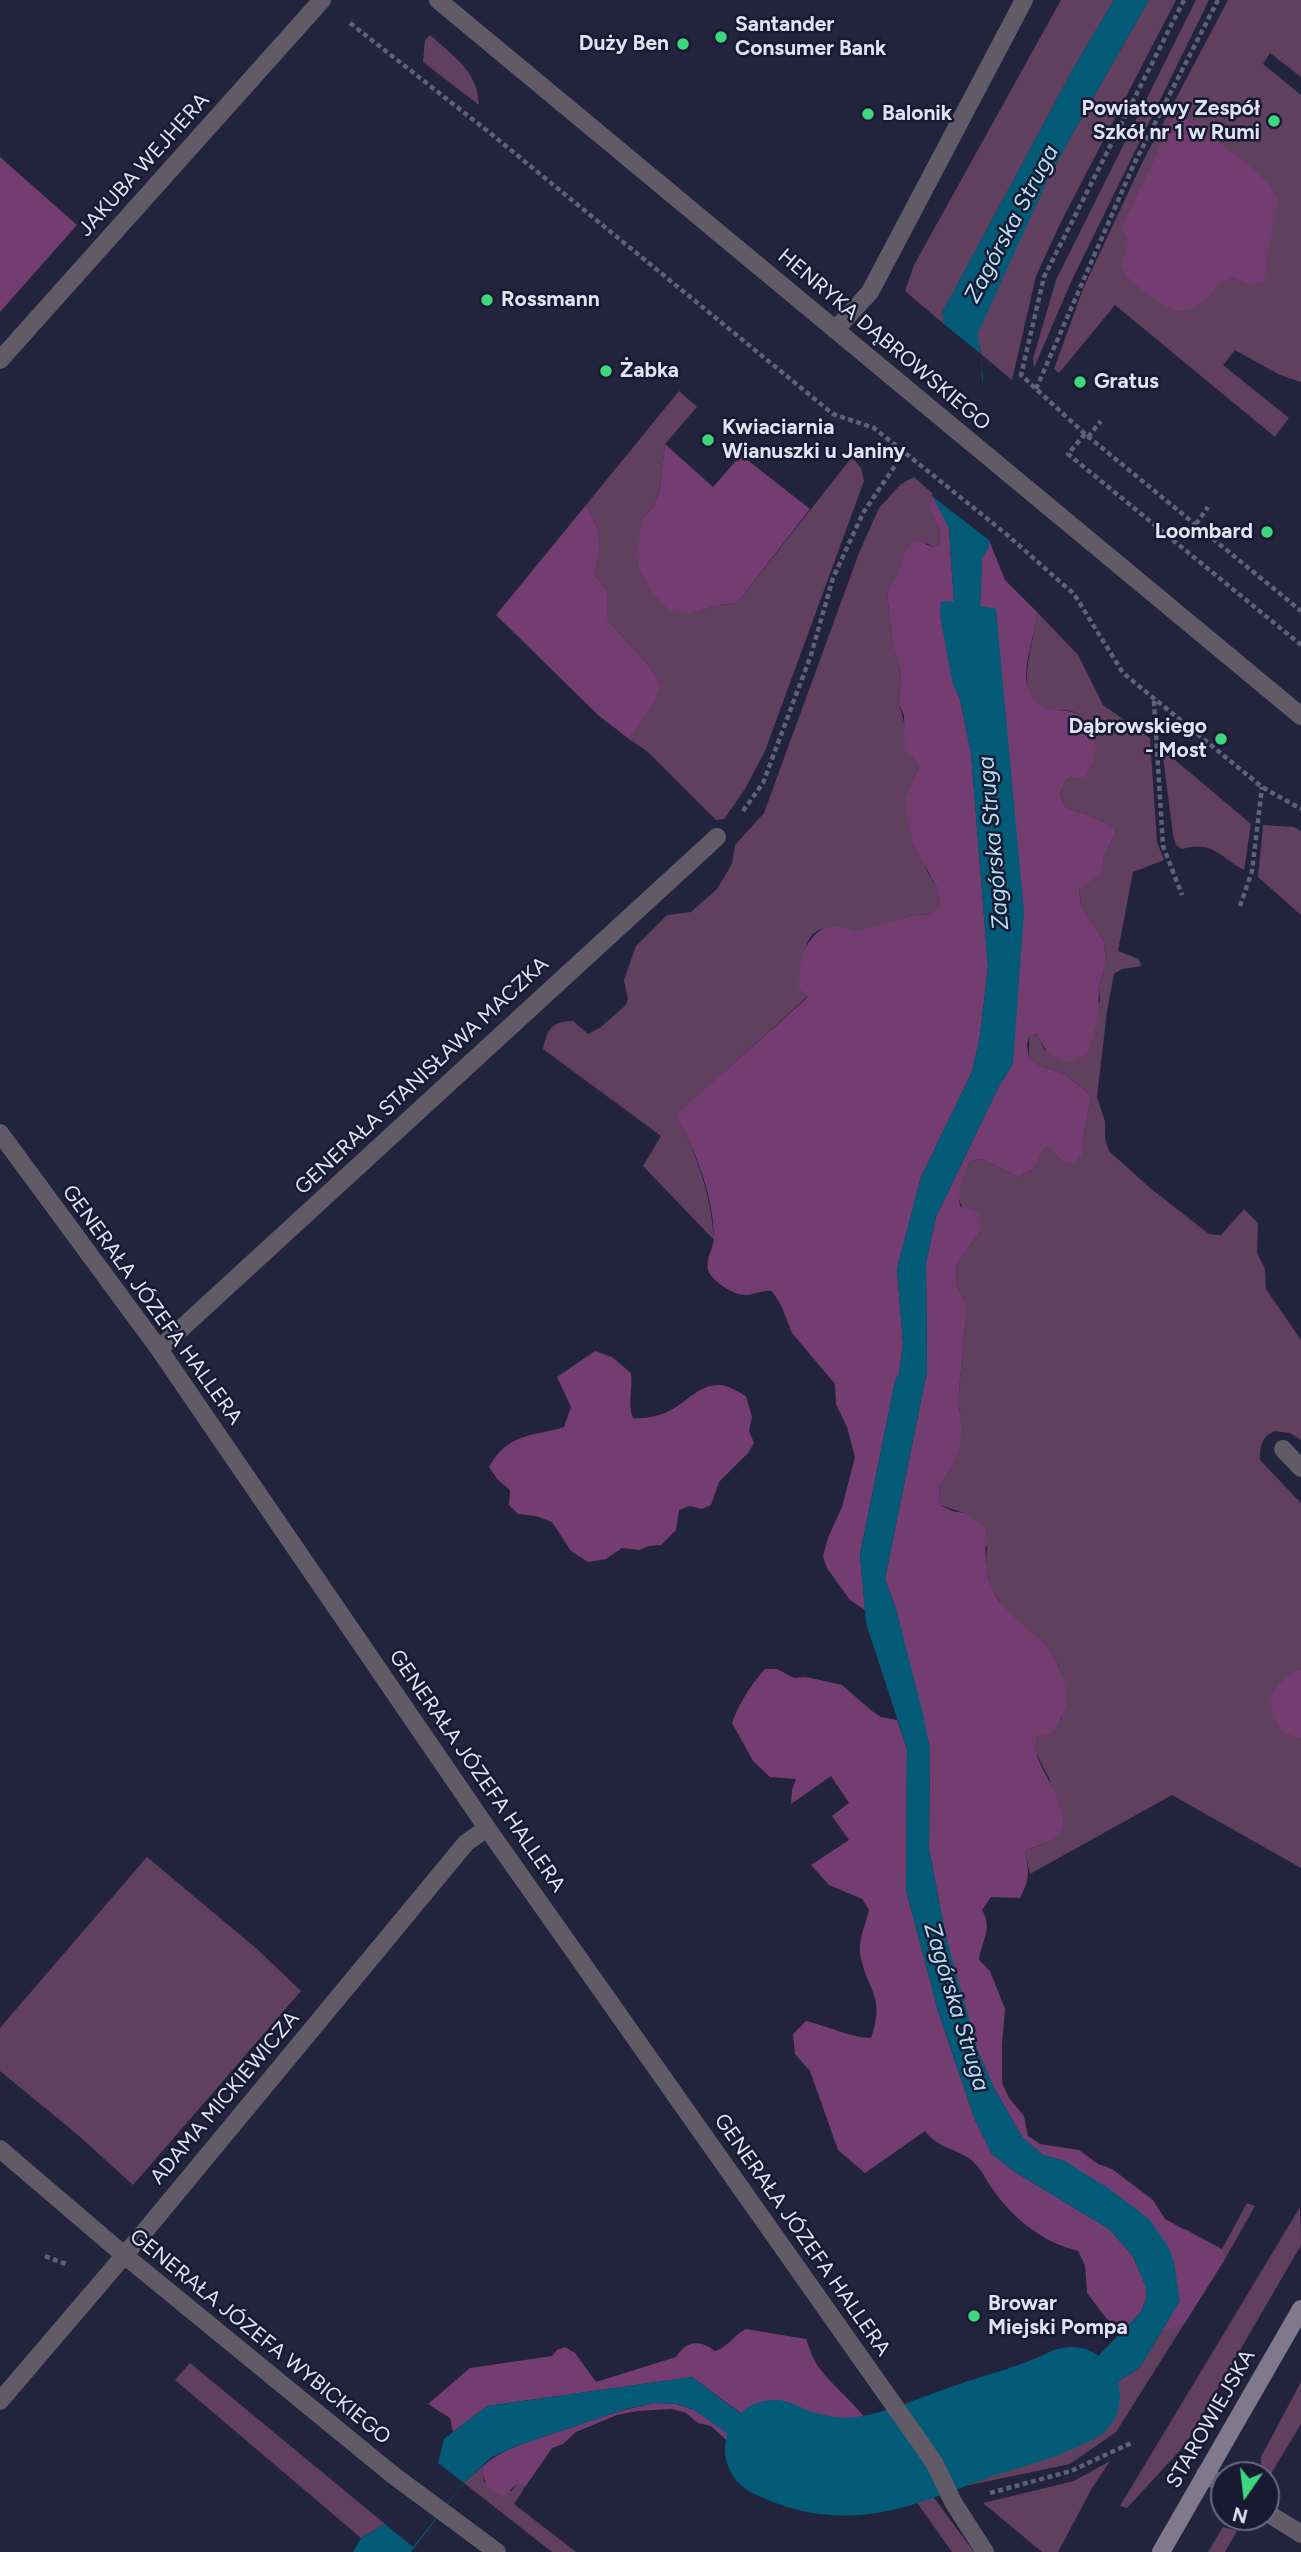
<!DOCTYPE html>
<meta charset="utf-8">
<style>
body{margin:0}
#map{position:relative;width:1301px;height:2552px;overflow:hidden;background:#21243c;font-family:Figtree,sans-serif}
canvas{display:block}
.north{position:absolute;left:1210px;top:2461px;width:70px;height:70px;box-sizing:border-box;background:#181a32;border:2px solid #686a80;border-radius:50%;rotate:194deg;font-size:19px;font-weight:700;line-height:28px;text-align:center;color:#e0e3f4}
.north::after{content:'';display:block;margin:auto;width:24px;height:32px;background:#3dd77e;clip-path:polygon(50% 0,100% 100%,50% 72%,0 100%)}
</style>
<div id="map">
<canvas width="1301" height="2552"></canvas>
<div class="north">N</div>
</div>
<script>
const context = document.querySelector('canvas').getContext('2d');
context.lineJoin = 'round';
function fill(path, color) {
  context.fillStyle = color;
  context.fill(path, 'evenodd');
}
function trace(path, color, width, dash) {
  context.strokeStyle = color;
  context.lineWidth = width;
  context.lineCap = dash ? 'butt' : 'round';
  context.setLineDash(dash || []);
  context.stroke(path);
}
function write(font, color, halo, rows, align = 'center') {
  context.font = font + ' Figtree,sans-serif';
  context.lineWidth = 5;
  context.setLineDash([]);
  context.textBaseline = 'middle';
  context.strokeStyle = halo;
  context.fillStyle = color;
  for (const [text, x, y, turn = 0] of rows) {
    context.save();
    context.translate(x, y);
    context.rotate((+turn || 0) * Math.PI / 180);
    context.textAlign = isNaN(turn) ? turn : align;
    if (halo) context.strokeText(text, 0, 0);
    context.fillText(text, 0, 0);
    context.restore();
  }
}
const green = new Path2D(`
 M1061,0h53l-41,69 -131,244 3,12 -40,-34 9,-26z
 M1149,0h27l-115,222 -25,54 -24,104 -31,-26 -4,-21 70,-152 27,-50z
 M1196,0h13l-138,282 -37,86 -1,-9 23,-79z
 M1228,0h73v77l-31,-24 -7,11 38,31v287l-21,-7 -45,-25 -12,15 66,53 -14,19 -160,-132 -56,68 -5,-4 29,-80 59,-126z
 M430,35c23,21 48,36 49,70l-56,-43 2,-22z
 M679,391l18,16 -32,37 -5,45 -6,17 -10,11 47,97 27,-9 19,-2 115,-146 9,11 3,13 -99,270 -20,38 -21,30 -8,1 -68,-68 -19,-13 32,-55 -15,-22 -39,-42v-30l-12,-14 5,-30 -3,-19 -11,-22z
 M914,477l18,16 -3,16 10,17 1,18 -7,3 -7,-4 -25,27 -4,11 -10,12 6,52 8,28 -2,31 14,52 6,12 -14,29 22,74 10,17 3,16 -10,11 -13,-1 -62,19c-10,-6 -16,-5 -27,-5 -33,3 -22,47 -20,68l-131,119c19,38 35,82 37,125l-71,-74 18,-30 -118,-87c5,-21 8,-27 30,-28l15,13 13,-7 25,-22 2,-6 -4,-19 12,-34 31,-31 24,-3 26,-23 15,-25 3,-19 29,-32 95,-260 20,-45 22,-24z
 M1037,612l41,43 25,50 47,33 7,104 7,18 -31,12 -15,79 21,8 2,7 -19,3 -8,5 -7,37 -10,86 8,25v16l4,13 41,37 59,46 12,1 23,-26 14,14 -1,30 8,16 1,20 35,51v100l-11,-7 -16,-2c-13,7 -14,15 -14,29l41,43v365l-129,-73 -142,79 -5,-23 20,-8 5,-63 -15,-29 2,-15 24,-17 6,-21 -9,-33 -14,-22 -37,-31 -16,-24 -5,-19 1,-22 -23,-34 -24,-8 -1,-19 12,-17 11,-44 -4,-24 9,-96 -10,-19 -1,-20 25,-36c-26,-29 -29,-33 -11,-69l12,-2 37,18 15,-8 12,-23 20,18 17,-12v-12l8,-44 -25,-21 -27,-10 -10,-7v-22l8,-2 8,17 55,-49 -1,-16 7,-23 -2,-21 -23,-36 -2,-18 22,-14 3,-17 12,-26c-13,-14 -34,-16 -51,-24l-5,-14 6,-13 6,-3 15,-54c-3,-3 -8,-9 -13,-11 -10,-4 -22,1 -33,-5 -28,-15 -5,-70 -4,-95z
 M1162,749l89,75 -7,46c-24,-13 -32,-30 -62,-21l-6,-4 -3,-10z
 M1263,825l31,2 7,4v84l-43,-38z
 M147,1857l110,92 44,42 -168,194 -55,-50 -78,-64v-43z
 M1247,2203l8,3 -30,53 -109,173 -46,32 -100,21 -15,-28 17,-12 40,-12 91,-41 37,-25 40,-66 5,-72 37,20z
 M1300,2207l1,38 -116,200 -58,63 -7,-2z
 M190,2363l195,161 -24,14 -186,-158z
 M1301,2382v42l-35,58v-7l-5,-2v-16z
 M1110,2461l-18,27 -34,64h-16l-59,-49 91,-22z
 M482,2467l2,15 27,9 6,-7 8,3 -11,17 62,48h-24l-88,-69z
 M915,2472l56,76 3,4h-22l-49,-69 -5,-4z
 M1223,2527l14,4 -12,21h-17z`);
const forest = new Path2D(`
 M1177,112c20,16 99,66 100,88 0,10 -4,22 -6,32 -3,16 -4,33 -7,49l-14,4 -16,-8 -16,6c-6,14 -23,29 -39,28 -11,-1 -41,-23 -48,-31 -4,-3 -7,-10 -9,-14l6,-27 -6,-12z
 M0,157l77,68 -77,87z
 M665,444l48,43 28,-32 69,54 -73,94 -19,2 -27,9 -22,-4 -16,-17 -14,-24 -1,-27 6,-25 10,-11 6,-17z
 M932,493l17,35 5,75 -2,78 8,18 11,54 17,213 -8,70 -8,36 -51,105 -24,92 6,74 -4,31 -4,7 -35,174 5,55 -15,-10 -23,-32 -4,-12 5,-18 14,-31 13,-50 -8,-30 -11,-23 -1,-20 -43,-51 -11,-28 -9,-14c-12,-1 -16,4 -26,4 -12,0 -29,-11 -36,-21 -7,-11 3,-24 4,-36 0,-5 -1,-11 -1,-16 -3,-34 -20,-77 -37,-107l132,-118 -9,-9c-1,-34 14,-77 56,-56l62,-18 13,1 10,-11 -3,-16 -24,-45 -5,-25 -3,-21 14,-29 -6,-12 -8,-7 -1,-33 -5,-12 2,-31 -8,-28 -6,-52c17,-20 11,-38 28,-53l18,7 7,-3 -1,-18 -10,-17z
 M586,505l11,22 3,19 -5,30 12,14v30l39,42 15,22 -8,20 -24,35 -31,-24 -102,-100z
 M989,540l16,40 32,32c-1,25 -18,57 -7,81 9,21 24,15 42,19 17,4 25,29 22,45 -1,7 -6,14 -9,20h-13l-6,3 -6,13 5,14c17,8 38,10 51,24l-12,26 -3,17 -22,15 2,17 23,36 2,21 -7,23 -1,33 -11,35 -18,8c-18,-4 -24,-11 -32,-28l-8,2 -2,9 2,13 10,7 27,10 25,21 -8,44v12l-7,9 -10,3 -20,-18 -12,23 -15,8 -37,-18 -12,2c-7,15 -13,28 -10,45l19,7 2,17 -25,36 1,20 10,19 -9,96 4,24 -3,23 -8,21 -12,17 1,19 12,6 12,2 21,15c2,19 -2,40 6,58 10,25 32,37 51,55 11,11 26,42 25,58 -1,13 -9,24 -15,34l-15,3c0,5 -2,11 -1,16 4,19 39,64 23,81 -8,9 -23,13 -34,18 4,19 5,29 -5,47l-29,-1 -9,13c11,18 0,30 -3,50l11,11 15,38 -3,36v38l7,15 15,18 4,20 12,8 39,6 19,14 14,5 41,31 12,19 57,31 3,9 -41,65 -22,7 18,-30 -115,-140 -22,-6 -21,-18 -29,-51 -15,-35 -16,-50 -16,-64 -17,-88 1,-100 -34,-140 -11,-30 42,-208 -1,-108 10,-46 63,-131 14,-22 -33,-458 2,-47 7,-13z
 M595,1351l17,6 19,16c2,16 -4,31 2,45 12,1 28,-2 38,-8 17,-9 29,-26 49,-25 8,0 18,7 26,11l6,21 -3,14 5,12 -6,10 -29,29 -8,23 -9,4 -12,-3 -11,4 -3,20 -15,15 -12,1 -10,4 -17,-2 -16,11 -18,3 -17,-11 -19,-29 -16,-6 -18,-2 -9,-9 1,-15 -12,-10 -9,-13c19,-34 42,-30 75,-40l7,-20 -14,-30z
 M765,1669h12l17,9 12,-1 36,8 30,26 9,6 16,3 10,29 -1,141 32,121 37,109 17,34 23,18 94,57 24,27 13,31v12l-5,13 -19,20 -16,-14 -19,-25 -2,-28 -7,-14c-37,-9 -68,-35 -89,-67 -6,-10 -9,-17 -19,-25 -16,-11 -34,-12 -45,-28l-60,42 -27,-23 -28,-79 -15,-17 -2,-20 13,-13c22,5 42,16 65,17 15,-43 -4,-46 -11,-84 -2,-13 6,-31 9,-44l-7,-11 -33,-14 -18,-20 38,-25 -17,-24 17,-13 -18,-27 -40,28 1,-14 4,-11 -26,-2 -17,-16 -21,-38c8,-21 18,-37 33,-54z
 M1301,1670v67h-3l-16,-5 -8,-14 -4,-18c7,-14 15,-26 31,-30z
 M746,2329l60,10c3,8 6,18 11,26 23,32 51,43 63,84 -13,2 -30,8 -42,6 -59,-9 -100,-44 -146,-78l-205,29 -34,26 -3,-14 -22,-14 42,-36 82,-12 5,-6 8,-3 10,6 21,29 80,-25c10,-16 23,-18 39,-6 12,-3 19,-16 31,-22z
 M655,2403l21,1 18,6 119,70h60l-14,13 -29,14 -30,-3 -30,-6 -19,-19 2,-14 -42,-39 -13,-3 -12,-10 -14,-4 -35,2 -20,4 -41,17 -13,12 -11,4 -27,39 -8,-3 -14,12c-16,-6 -19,-13 -21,-29 22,-20 51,-26 79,-36 31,-11 62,-22 94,-28z`);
const water = new Path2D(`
 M1114,0h35l-75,131 -27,50 -69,152 5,44 -9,58 10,8 5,97v6l-7,13 -2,47 16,3 28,303 -11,152 -14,22 -63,131 -10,46 1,108 -42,208 11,30 27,105 7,35 -1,100 17,88 32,114 15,35 29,51 21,18 22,6 43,27 41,31 19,27 6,16 6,39 -40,66 -37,25 -91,41 -40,12 -17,12 -20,-29 36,-13 27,-4 67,-21 76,-78 5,-13v-12l-13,-31 -24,-27 -94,-57 -23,-18 -17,-34 -37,-109 -32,-121 1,-141 -41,-126 -6,-68 35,-174 4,-7 4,-31 -6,-74 24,-92 51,-105 8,-36 8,-69 -17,-214 -11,-54 -8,-18 -12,-66 1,-14 13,1 -5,-74 -17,-32 22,-130 -12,-53 131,-244z
 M692,2377c58,44 126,101 202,65l21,30 -17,7 -85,1 -17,-5 -13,-4 -26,-16 -63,-45 -17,-6 -22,-1 -29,6 -110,37 -24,11 -28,26 -53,69h-58l8,-14 24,-14 53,-61 6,-24 43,-33z`);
const pier = new Path2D(`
 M945,325l36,29 2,47 -5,33 7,6 4,100 -57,-44 4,-46 14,-84 -6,-28z
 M438,2463l26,20 -51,64 -28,-23z`);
const river = new Path2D(`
 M774,2449c73,36 121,10 191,-15 35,-13 73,-21 106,-38`);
const path = new Path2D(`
 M1184,0l-140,277 -23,98 64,59 216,177
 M350,23l140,110 343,281 41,14 131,105 69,61 49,79 139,114 39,22
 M1036,389l98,-225 84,-164
 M1085,434l-17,20 233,191
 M1088,437l13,-16
 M1196,524l12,-17
 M1154,701l9,145 19,49
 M743,811l20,-28 48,-128 22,-77 30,-65 42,-62
 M1240,906l12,-35 10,-84
 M45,2256l21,8
 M990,2493l81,-22 60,-28`);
const service = new Path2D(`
 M915,2435l20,29 18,38 32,50`);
const minor = new Path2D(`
 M835,330l35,-38 154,-292
 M0,360l322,-360
 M0,1133l159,216 328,479 428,607
 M159,1349l558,-512
 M1283,1449l18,19
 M0,2401l145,-170 321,-388 21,-15
 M1205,2474l19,12
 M1266,2512l35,22`);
const tertiary = new Path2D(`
 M438,0l863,716
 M0,2149l124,106 269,220 104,77`);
const secondary = new Path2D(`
 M1161,2552l140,-243`);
const markers = [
 [721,37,7,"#3dd77e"],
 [683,44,7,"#3dd77e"],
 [868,114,7,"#3dd77e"],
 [1274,121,7,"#3dd77e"],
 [487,300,7,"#3dd77e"],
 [606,371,7,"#3dd77e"],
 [1080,382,7,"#3dd77e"],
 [708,440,7,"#3dd77e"],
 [1267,532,7,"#3dd77e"],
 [1221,739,7,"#3dd77e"],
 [974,2316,7,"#3dd77e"]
];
const poiNames = [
 ["Santander",735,25],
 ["Consumer Bank",735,49],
 ["Duży Ben",669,44,"right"],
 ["Powiatowy Zespół",1260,109,"right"],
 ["Szkół nr 1 w Rumi",1260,133,"right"],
 ["Balonik",882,114],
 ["Rossmann",501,300],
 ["Żabka",620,371],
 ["Gratus",1094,382],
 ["Kwiaciarnia",722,428],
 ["Wianuszki u Janiny",722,452],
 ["Loombard",1253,532,"right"],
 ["Dąbrowskiego",1207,727,"right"],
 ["- Most",1207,751,"right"],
 ["Browar",988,2304],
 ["Miejski Pompa",988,2328]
];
const streetNames = [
 ["JAKUBA WEJHERA",144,165,-48],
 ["HENRYKA DĄBROWSKIEGO",884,340,40],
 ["GENERAŁA STANISŁAWA MACZKA",422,1076,-43],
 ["GENERAŁA JÓZEFA HALLERA",152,1305,54],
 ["GENERAŁA JÓZEFA HALLERA",477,1771,55],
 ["ADAMA MICKIEWICZA",225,2098,-50],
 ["GENERAŁA JÓZEFA HALLERA",802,2235,55],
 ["GENERAŁA JÓZEFA WYBICKIEGO",260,2337,39],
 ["STAROWIEJSKA",1211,2419,-60]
];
const waterNames = [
 ["Zagórska Struga",1012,224,-62],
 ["Zagórska Struga",994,843,-95],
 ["Zagórska Struga",956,2007,73]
];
fill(green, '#61405f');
fill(forest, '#743d72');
fill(water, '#035b77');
fill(pier, '#21243c');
trace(river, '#035b77', 98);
trace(path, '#5e6177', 4.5, [5, 3.5]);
trace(service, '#605b67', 18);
trace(minor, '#605b67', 18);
trace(tertiary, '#605b67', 18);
trace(secondary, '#80798c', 18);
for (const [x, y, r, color] of markers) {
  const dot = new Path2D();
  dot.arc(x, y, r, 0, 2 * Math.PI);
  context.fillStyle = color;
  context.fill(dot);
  trace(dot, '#181a32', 2.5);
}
write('bold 21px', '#e0e3f4', '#181a32', poiNames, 'left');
write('21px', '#e0e3f4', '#181a32', streetNames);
write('italic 23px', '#b3dff4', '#181a32', waterNames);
</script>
